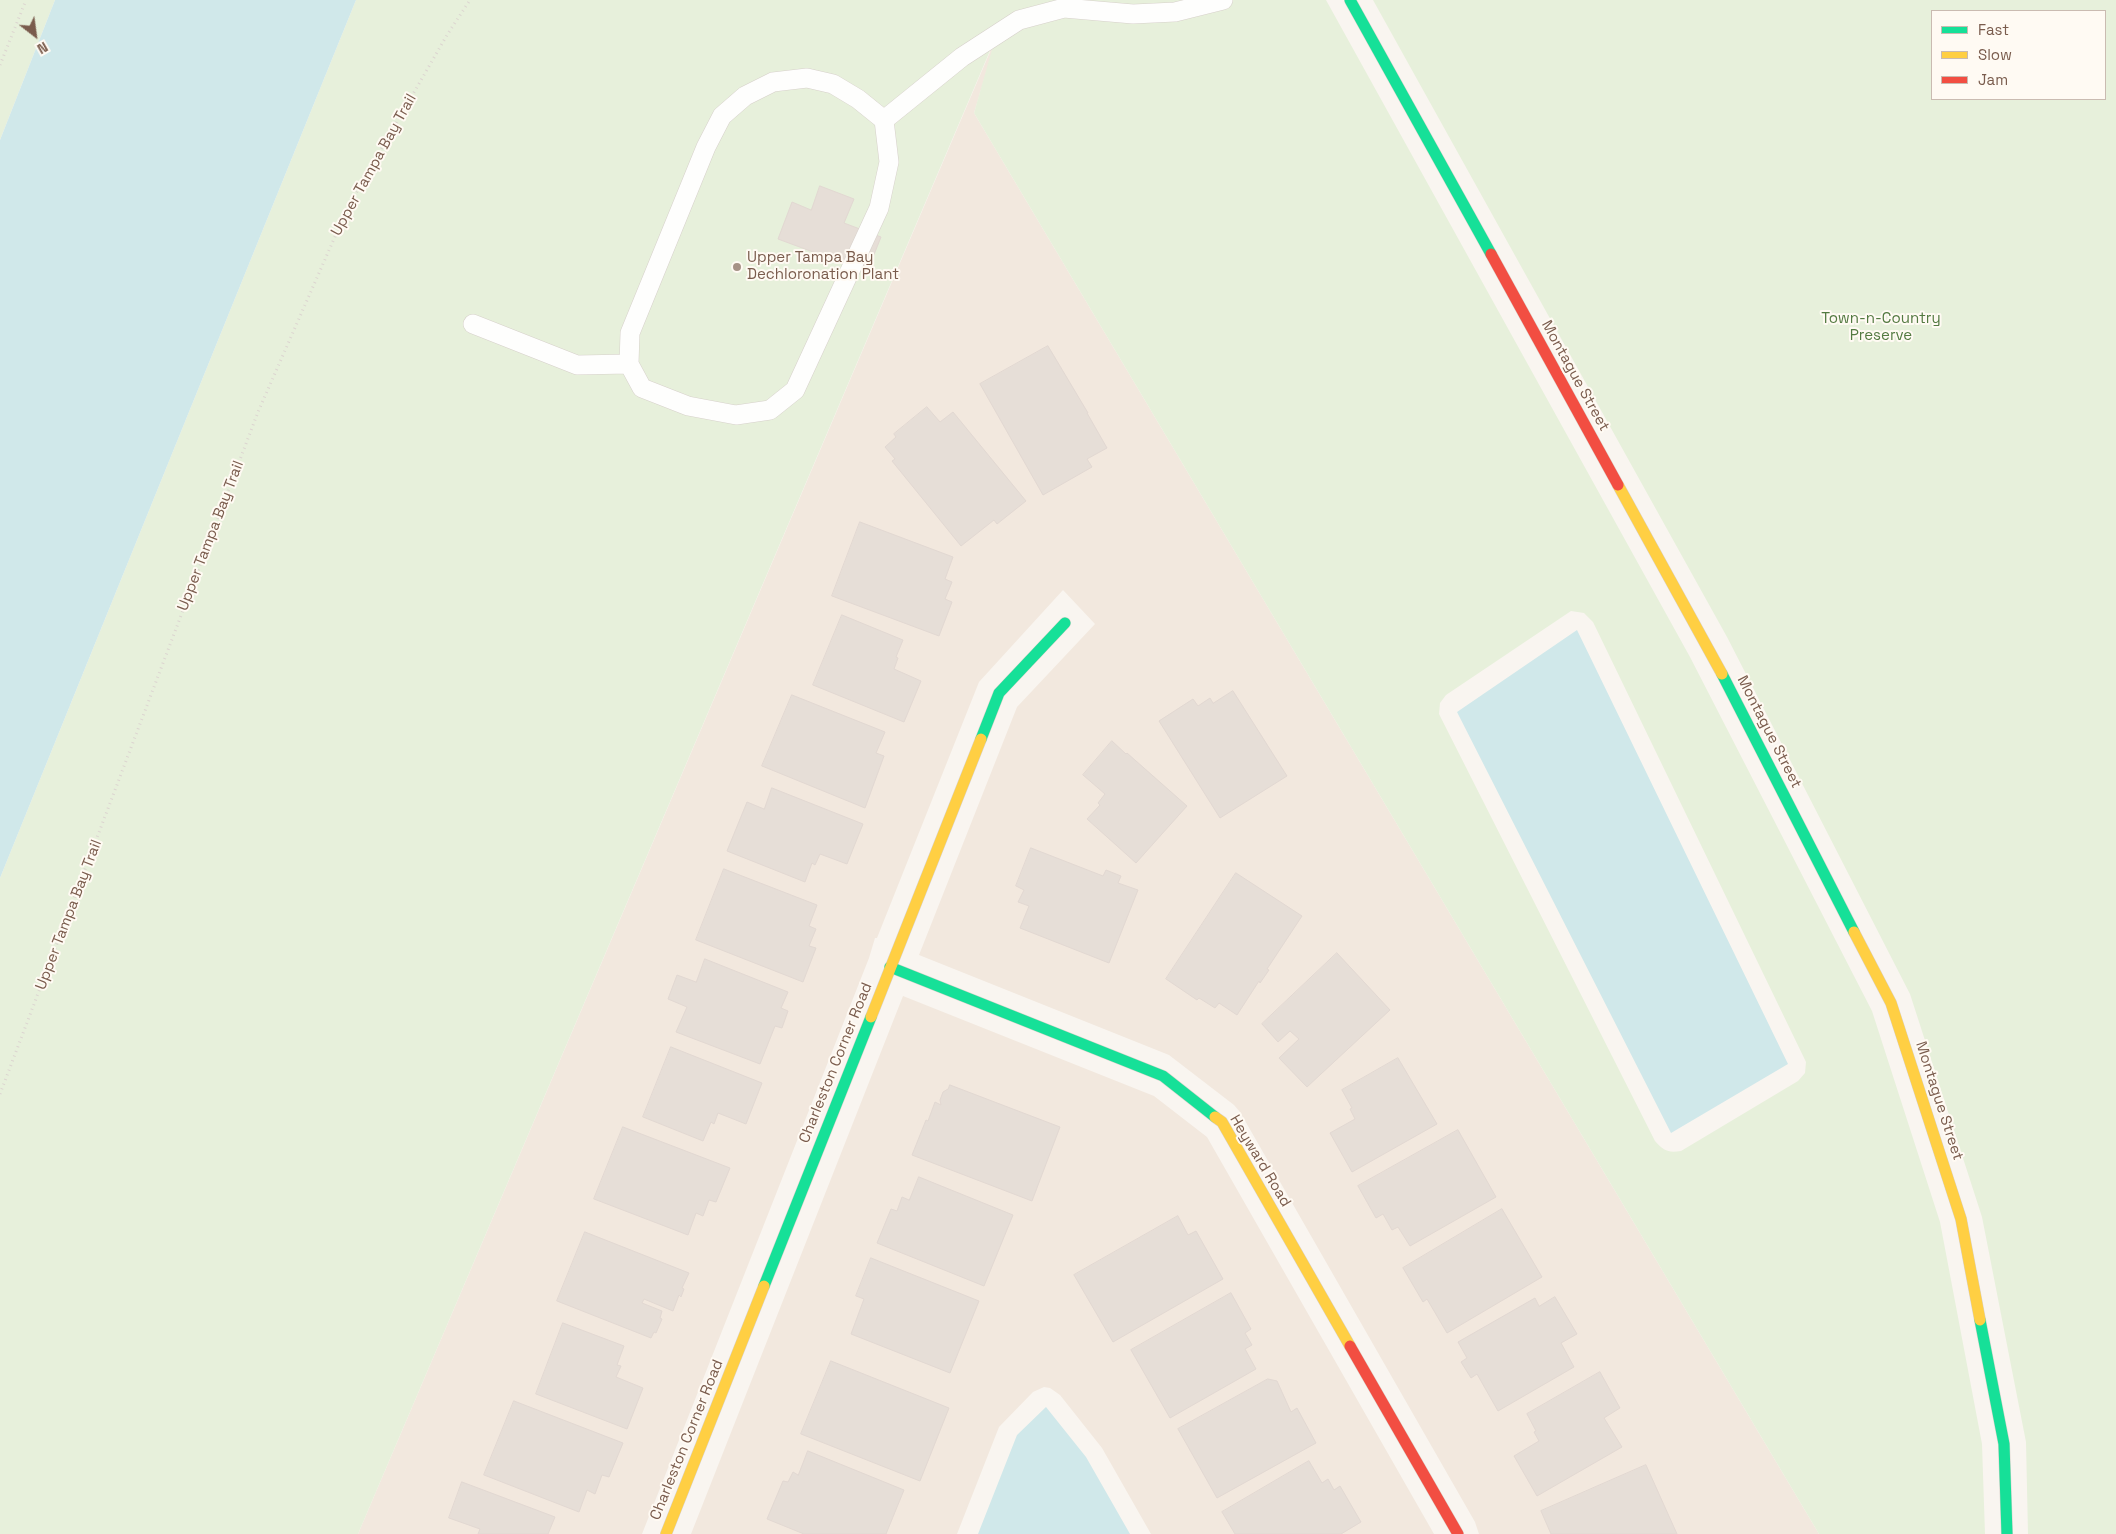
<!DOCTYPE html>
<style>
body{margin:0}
#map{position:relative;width:2116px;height:1534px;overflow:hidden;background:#f9f5f0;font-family:"Space Grotesk",sans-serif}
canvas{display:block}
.legend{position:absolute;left:1931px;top:10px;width:175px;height:90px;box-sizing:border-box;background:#fffaf3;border:1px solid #cabbb1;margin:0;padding:6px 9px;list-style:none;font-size:15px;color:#7a5c4d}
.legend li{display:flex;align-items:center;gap:10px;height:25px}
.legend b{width:25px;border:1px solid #cabbb1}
.north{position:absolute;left:10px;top:10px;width:50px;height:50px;-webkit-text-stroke:4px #fffaf3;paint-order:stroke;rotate:150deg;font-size:14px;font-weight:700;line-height:20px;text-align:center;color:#7a5c4d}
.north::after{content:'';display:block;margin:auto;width:18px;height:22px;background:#7a5c4d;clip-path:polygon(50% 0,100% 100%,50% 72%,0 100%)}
</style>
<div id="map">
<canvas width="2116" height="1534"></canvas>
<ul class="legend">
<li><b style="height:6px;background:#16e098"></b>Fast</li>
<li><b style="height:6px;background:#ffcf43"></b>Slow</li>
<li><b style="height:6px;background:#f24e42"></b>Jam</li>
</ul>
<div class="north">N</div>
</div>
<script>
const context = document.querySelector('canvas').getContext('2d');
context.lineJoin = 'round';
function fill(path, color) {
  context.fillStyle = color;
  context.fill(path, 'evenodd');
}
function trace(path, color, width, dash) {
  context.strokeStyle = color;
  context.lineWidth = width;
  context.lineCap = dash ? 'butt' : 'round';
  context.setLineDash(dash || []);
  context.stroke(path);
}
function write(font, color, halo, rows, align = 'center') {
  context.font = font + ' "Space Grotesk",sans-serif';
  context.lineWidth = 4;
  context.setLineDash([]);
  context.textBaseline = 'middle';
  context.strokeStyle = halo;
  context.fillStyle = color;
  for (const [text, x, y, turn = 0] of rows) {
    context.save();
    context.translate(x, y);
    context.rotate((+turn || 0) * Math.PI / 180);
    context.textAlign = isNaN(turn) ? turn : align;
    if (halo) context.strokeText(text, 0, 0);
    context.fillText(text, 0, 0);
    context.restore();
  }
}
const residential = new Path2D(`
 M998,33l-24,80 845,1421h-340l-4,-12 -235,-410 -6,-7 -65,-50 -250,-100 98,-248 78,-83 -32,-34 -84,92 -102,256h-2l-6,20 -227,576h-284z
 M903,996l251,100 53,41 227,397h-283l-49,-86 -42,-53 -10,-7 -6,-1 -11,5 -34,35 -42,107h-266z`);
const green = new Path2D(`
 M0,0h55l-55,140z
 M356,0h970l364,657 182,354 68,211 42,222 3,90h-166l-845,-1421 21,-74 -637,1495h-358v-656zM1571,611l13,2 9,9 213,440 -1,11 -7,8 -117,70c-13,2 -17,0 -26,-10l-216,-427 1,-11 6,-8z
 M1373,0h743v1534h-88l-2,-92 -44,-225 -72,-223 -183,-357zM1932,11h173v88h-173z`);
const water = new Path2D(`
 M55,0h301l-356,878v-738z
 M1577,630l211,434 -117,69 -214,-421z
 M1046,1407l40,50 44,77h-152l39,-99z`);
const building = new Path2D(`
 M820,186l34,13 -10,24 37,14 -14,35 -89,-33 14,-37 19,8z
 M1048,346l40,67h-1l20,35 -20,11 5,8 -49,28 -63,-111z
 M927,407l13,15 13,-10 73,89 -29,23 -3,-4 -33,26 -69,-85 3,-2 -10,-12 11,-10 -2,-3z
 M860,522l93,35 -8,22 7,3 -7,17 7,3 -13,34 -107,-40z
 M842,615l61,25 -7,17 2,1 -4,11 27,12 -17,41 -91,-37z
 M1233,691l54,85 -67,42 -61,-97 34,-22 5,7 12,-8 3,5z
 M792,695l93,37 -9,21 8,3 -19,52 -103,-42z
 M1112,741l14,13 1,-1 60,53 -51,57 -49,-44 13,-14 -2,-2 7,-9 -22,-19z
 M772,788l91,36 -16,40 -27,-10 -5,11 -3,-2 -7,19 -78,-31 20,-49 17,7z
 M1031,848l72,28 3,-6 15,6 -3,7 20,7 -29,73 -89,-35 9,-22 -11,-4 6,-12 -8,-4z
 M724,869l93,36 -8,21 7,3 -7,17 7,2 -13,34 -107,-42z
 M1236,873l66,43 -35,53 2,1 -9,13 -1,-2 -22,34 -18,-12 -4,5 -16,-10 -2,2 -31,-21z
 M1337,953l53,57 -83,77 -28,-29 20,-19 -9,-8 -12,11 -16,-18z
 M705,959l83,33 -7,16 7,3 -6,17 -7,-2 -15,38 -84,-32 11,-25 -19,-8 9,-24 19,7z
 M671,1047l91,36 -16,41 -28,-11 -4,11 -3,-2 -8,19 -60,-24z
 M1398,1058l39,66 -85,48 -22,-39 25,-14 -5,-10 2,-1 -10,-18z
 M950,1085l110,42 -28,74 -120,-46 14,-35 2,1 7,-19 6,3 -1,-5 3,-8 5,-3z
 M623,1127l107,41 -14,34 -7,-2 -6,16 -7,-3 -8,22 -94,-36z
 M1458,1130l38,67 -86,49 -12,-19 -6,3 -9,-16 -7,4 -18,-32z
 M919,1177l94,38 -29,71 -107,-43 14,-34 6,2 5,-14 7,3z
 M1502,1209l40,68 -95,56 -20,-34 -4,3 -20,-34z
 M1178,1216l10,19 8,-4 27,48 -110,63 -39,-67z
 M585,1232l104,41 -7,15 2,1 -3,8 -2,-2 -6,16 -29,-12 -2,4 20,8 -2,7 2,1 -6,14 -2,-1 -3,6 -94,-37z
 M871,1258l108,43 -29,72 -99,-39 13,-35 -8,-3z
 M1231,1293l20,36 -6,4 7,12 -7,4 11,20 -86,49 -39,-68z
 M1555,1297l22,37 -16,9 13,24 -76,44 -21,-37 -6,4 -10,-16 6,-4 -9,-16 77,-44 4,8z
 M563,1323l61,23 -7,19 4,1 -5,11 27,11 -16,41 -91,-35z
 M831,1361l118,47 -29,73 -119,-47z
 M1600,1372l20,36 -16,10 18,29 -85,49 -23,-40 25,-15 -5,-9 2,-1 -9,-17z
 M1268,1379l9,2 14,31 6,-4 19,35 -99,55 -39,-69z
 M514,1401l109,42 -14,34 -7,-2 -7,19 -8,-4 -8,22 -95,-37z
 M808,1451l96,39 -18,44h-82l-37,-15 16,-38 5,1 5,-10 5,3z
 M1309,1461l13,22 6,-4 6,11 6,-4 21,36 -20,12h-106l-13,-22z
 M1646,1465l31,69h-126l-10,-23z
 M462,1482l93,35 -7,17h-70l2,-5 -31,-11z`);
const path = new Path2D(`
 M0,65l26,-65
 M0,1094l258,-682 90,-205 99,-172 23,-35`);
const lane = new Path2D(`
 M807,78l26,6 25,15 26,21 5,42 -10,46 -84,182 -25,20 -34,5 -48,-9 -46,-18 -13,-24 1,-31 76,-186 16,-31 23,-20 28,-14z
 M884,120l78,-63 57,-37 45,-12 69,6 42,-2 48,-12
 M473,324l104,41 52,-1`);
const fast = new Path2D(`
 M1350,0l141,254
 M1722,674l132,258
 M981,739l18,-46 66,-70
 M890,967l273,109 52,41
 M764,1286l107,-269
 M1980,1320l24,124 3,90`);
const slow = new Path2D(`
 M1618,485l104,189
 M1854,932l37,71 70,216 19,101
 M871,1017l110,-278
 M1215,1117l7,5 128,224
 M666,1534l98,-248`);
const jam = new Path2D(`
 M1491,254l127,231
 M1350,1346l108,188`);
const markers = [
 [737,267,5,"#a69286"]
];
const streetNames = [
 ["Upper Tampa Bay Trail",374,165,-61],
 ["Montague Street",1575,376,61],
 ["Upper Tampa Bay Trail",211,536,-69],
 ["Montague Street",1769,732,63],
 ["Upper Tampa Bay Trail",69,915,-69],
 ["Charleston Corner Road",836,1063,-68],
 ["Montague Street",1939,1101,72],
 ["Heyward Road",1260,1161,59],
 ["Charleston Corner Road",687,1440,-68]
];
const poiNames = [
 ["Upper Tampa Bay",747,258],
 ["Dechloronation Plant",747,275]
];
const parkNames = [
 ["Town-n-Country",1881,319],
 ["Preserve",1881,336]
];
fill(residential, '#f2e8de');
fill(green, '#e7f0db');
fill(water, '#d0e8ea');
fill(building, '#e6ded7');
trace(building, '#e2d8d2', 1);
trace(lane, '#d7d1cb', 20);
trace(fast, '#d9d2cb', 12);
trace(slow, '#d9d2cb', 12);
trace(jam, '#d9d2cb', 12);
trace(path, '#dcd5d0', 3, [1, 4]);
trace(lane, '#fefefd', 19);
trace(fast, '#16e098', 11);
trace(slow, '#ffcf43', 11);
trace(jam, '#f24e42', 11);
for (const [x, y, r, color] of markers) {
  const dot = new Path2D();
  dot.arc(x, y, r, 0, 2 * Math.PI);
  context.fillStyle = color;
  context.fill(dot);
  trace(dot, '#fffaf3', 2);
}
write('15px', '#7a5c4d', '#fffaf3', streetNames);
write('15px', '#7a5c4d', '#fffaf3', poiNames, 'left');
write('15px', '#537a41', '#fffaf3', parkNames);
</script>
